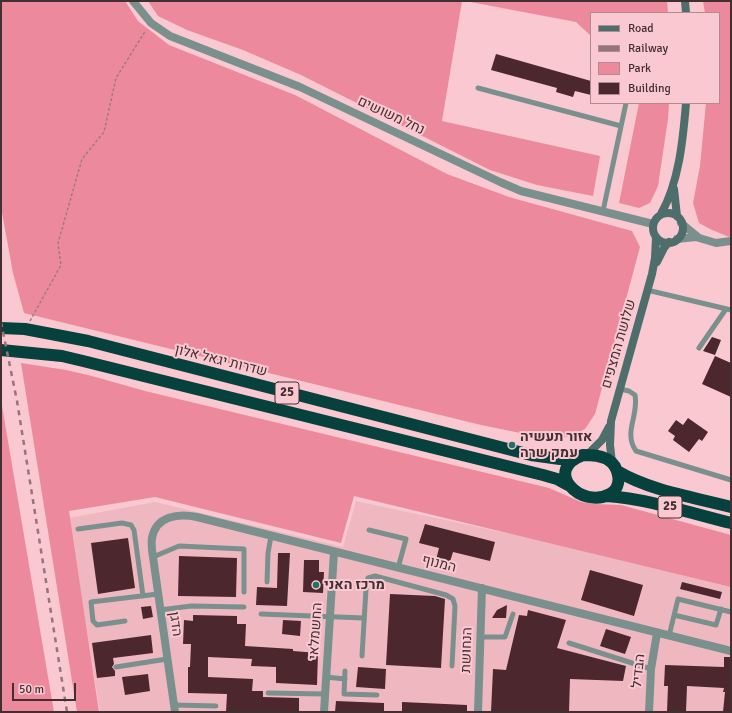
<!DOCTYPE html>
<meta charset="utf-8">
<style>
body{margin:0}
#map{position:relative;width:732px;height:713px;overflow:hidden;background:#f9c8d0;font-family:Signika,sans-serif}
canvas{display:block}
.frame{position:absolute;inset:0;border:2px solid #422f32;pointer-events:none}
.legend{position:absolute;left:590px;top:12px;width:130px;height:92px;box-sizing:border-box;background:#f9c8d0;border:1px solid #b08b91;margin:0;padding:5px 7px;list-style:none;font-size:12px;color:#422f32}
.legend li{display:flex;align-items:center;gap:8px;height:20px}
.legend b{width:20px;border:1px solid #b08b91}
.scale{position:absolute;left:12px;top:683px;width:64px;height:18px;box-sizing:border-box;border:2px solid #422f32;border-top:0;padding-left:5px;font-size:12px;line-height:14px;white-space:nowrap;color:#422f32;-webkit-text-stroke:3px #f9c8d0;paint-order:stroke}
</style>
<div id="map">
<canvas width="732" height="713"></canvas>
<div class="frame"></div>
<ul class="legend">
<li><b style="height:5px;background:#4d6e6a"></b>Road</li>
<li><b style="height:5px;background:#95747a"></b>Railway</li>
<li><b style="height:11px;background:#ed899d"></b>Park</li>
<li><b style="height:11px;background:#4c272e"></b>Building</li>
</ul>
<div class="scale">50 m</div>
</div>
<script>
const context = document.querySelector('canvas').getContext('2d');
context.lineJoin = 'round';
function fill(path, color) {
  context.fillStyle = color;
  context.fill(path, 'evenodd');
}
function trace(path, color, width, dash) {
  context.strokeStyle = color;
  context.lineWidth = width;
  context.lineCap = dash ? 'butt' : 'round';
  context.setLineDash(dash || []);
  context.stroke(path);
}
function write(font, color, halo, rows, align = 'center') {
  context.font = font + ' Signika,Heebo,sans-serif';
  context.lineWidth = 4;
  context.setLineDash([]);
  context.textBaseline = 'middle';
  context.strokeStyle = halo;
  context.fillStyle = color;
  for (const [text, x, y, turn = 0] of rows) {
    context.save();
    context.translate(x, y);
    context.rotate((+turn || 0) * Math.PI / 180);
    context.textAlign = isNaN(turn) ? turn : align;
    if (halo) context.strokeText(text, 0, 0);
    context.fillText(text, 0, 0);
    context.restore();
  }
}
const built = new Path2D(`
 M356,501l375,80v131h-631l-31,-194 86,-16 188,45z`);
const green = new Path2D(`
 M1,1h124l13,20 31,24 126,50 152,79 62,23 123,34 8,16 -45,167 -10,15 -14,7 -21,3 -69,-14 -457,-112 -11,-40 -12,-66z
 M148,1h314l-20,120 158,35 -7,40 -56,-11 -47,-15 -189,-95 -58,-25 -56,-20 -29,-14z
 M465,1h202l1,12h-77v23l-15,-14z
 M703,1h28v235l-2,1 -19,-8 -11,-6 -6,-20 7,-37 6,-63h13v-90h-14z
 M639,103h30l-1,16 -10,67 -8,17 -11,5 -20,-5z
 M21,363l45,7 26,6 53,15 404,97 32,14 14,2 26,1 110,30v52l-377,-91 -13,47 -186,-46 -86,14 30,201h-22z
 M1,400l53,312h-53z`);
const building = new Path2D(`
 M496,54l95,27v14l-16,-4 -2,6 -17,-5 1,-4 -66,-18z
 M712,337l9,3 -6,15 -12,-4z
 M715,356l16,7v34l-29,-13z
 M688,418l20,14 -6,9 -3,-2 -10,13 -16,-12 2,-4 -7,-5 8,-11 7,5z
 M425,524l70,18 -5,19 -37,-9 -5,16 -13,-4 4,-16 -20,-5z
 M128,538l7,50 -37,6 -7,-51z
 M278,553h12l-3,53 -31,-1 1,-18 20,1z
 M179,556l58,2 -1,39 -58,-1z
 M304,560h15v12h5l-1,21 -20,-1z
 M590,570l53,15 -9,31 -53,-16z
 M682,582l40,10 -2,7 -40,-10z
 M390,594l45,2 10,3 -4,69 -55,-3z
 M507,605l-1,13h-14l5,-8z
 M151,606l2,11 -10,2 -2,-12z
 M528,610l38,10 -9,28 69,18 -3,15 -53,-2 -1,33h-78l2,-43 13,1 13,-55 8,1z
 M193,615l44,1v8h9l-1,22 48,3v2l25,2 -1,32 -41,-2v-16l-25,-1 1,-7 -44,-2v20l45,2 -1,12h11v6l36,1v14h-73l1,-18 -39,-1v-26h2l1,-23h-8l1,-24 9,1z
 M283,620l18,1 -1,15 -18,-2z
 M606,629l25,8 -6,17 -25,-8z
 M151,635l2,18 -40,5 1,6 -2,3 3,4v5l-18,2 -5,-35z
 M724,657h7v55h-8l2,-20h-2l1,-4 -37,-2 -1,26h-19l1,-26h-4l1,-21 59,2z
 M358,667l28,2 -1,20 -29,-2z
 M148,674l2,17 -25,4 -3,-18z
 M336,701l48,2v9h-49z
 M402,702l65,3v7h-65z`);
const path = new Path2D(`
 M30,321l31,-56 -3,-22 24,-84 22,-27 12,-54 30,-48`);
const lane = new Path2D(`
 M478,88l143,38
 M603,211l23,-108
 M647,290l84,20
 M699,348l27,-39
 M620,389l9,2 6,4c4,21 -12,37 1,56l95,29
 M78,529l44,-6 9,2 3,5 9,66
 M369,530l37,9 -8,29
 M153,557l26,-11 65,3v43
 M267,582l1,-29 3,-17
 M160,610l31,-4 53,1
 M261,614l103,4
 M674,615l42,10 5,-16
 M125,621l-28,4 -4,-4 -2,-19 67,-8
 M669,636l9,-37 53,13
 M480,637h25l8,-23
 M569,643l82,26
 M362,656l4,-67 2,-11 7,-2 71,19 7,4 2,7 -3,60
 M116,667l51,-8
 M345,671l-1,23 33,1
 M326,677l19,2
 M268,693l57,1
 M174,705l42,1`);
const street = new Path2D(`
 M133,1l18,22 19,13 130,51 200,95 21,9 132,33
 M681,223l17,14
 M677,239l19,-2 20,6 15,-2
 M175,712l-22,-155c-1,-6 -2,-13 -1,-19 4,-22 26,-25 45,-21l534,134
 M324,712l10,-160
 M478,712l4,-124
 M649,712l2,-43 6,-36`);
const secondary = new Path2D(`
 M685,1l1,12
 M674,189l3,27
 M653 228a15 15 0 1 1 30 0a15 15 0 1 1-30 0Z
 M661,214c18,-32 22,-74 25,-111
 M657,262l7,-14 5,-6
 M587,455l15,-15 7,-13
 M612,463l-2,-18 1,-24 41,-147 3,-16 1,-21`);
const highway = new Path2D(`
 M1,328l24,1 63,12 443,114 29,4h13
 M1,350l61,6 21,5 460,114 14,4 11,6
 M583,455c8,0 16,0 24,4 12,7 17,27 3,35 -29,16 -68,-24 -27,-39z
 M617,471c34,20 76,26 114,36
 M607,496c42,3 83,17 124,27`);
const rail = new Path2D(`
 M1,322l16,79 50,311`);
const markers = [
 [512,445,4,"#246e68"],
 [316,585,4,"#246e68"]
];
const shields = [
 [287,393,24],
 [670,507,24]
];
const shieldNames = [
 ["25",287,393],
 ["25",670,507]
];
const streetNames = [
 ["נחל משושים",391,116,25],
 ["שלושת המצפים",619,344,-74],
 ["שדרות יגאל אלון",221,361,14],
 ["המנוף",439,564,14],
 ["הדגן",175,624,82],
 ["החשמלאי",316,631,-86],
 ["הנחושת",467,650,-88],
 ["הבדיל",639,671,-84]
];
const poiNames = [
 ["אזור תעשיה",520,437],
 ["עמק שרה",520,453],
 ["מרכז האני",324,585]
];
fill(built, '#efb8c1');
fill(green, '#ed899d');
fill(building, '#4c272e');
trace(path, '#9e7c81', 1.5, [3, 2]);
trace(lane, '#7a908d', 5);
trace(street, '#7a908d', 8);
trace(secondary, '#4d6e6a', 8);
trace(highway, '#06413d', 12);
trace(rail, '#95747a', 2.5, [5, 5]);
for (const [x, y, r, color] of markers) {
  const dot = new Path2D();
  dot.arc(x, y, r, 0, 2 * Math.PI);
  context.fillStyle = color;
  context.fill(dot);
  trace(dot, '#f9c8d0', 1.5);
}
for (const [x, y, w] of shields) {
  const box = new Path2D();
  box.roundRect(x - w / 2, y - 11, w, 22, 3);
  context.fillStyle = '#f9c8d0';
  context.fill(box);
  trace(box, '#422f32', 1);
}
write('bold 13px', '#422f32', null, shieldNames);
write('14px', '#422f32', '#f9c8d0', streetNames);
write('bold 14px', '#422f32', '#f9c8d0', poiNames, 'left');
</script>
